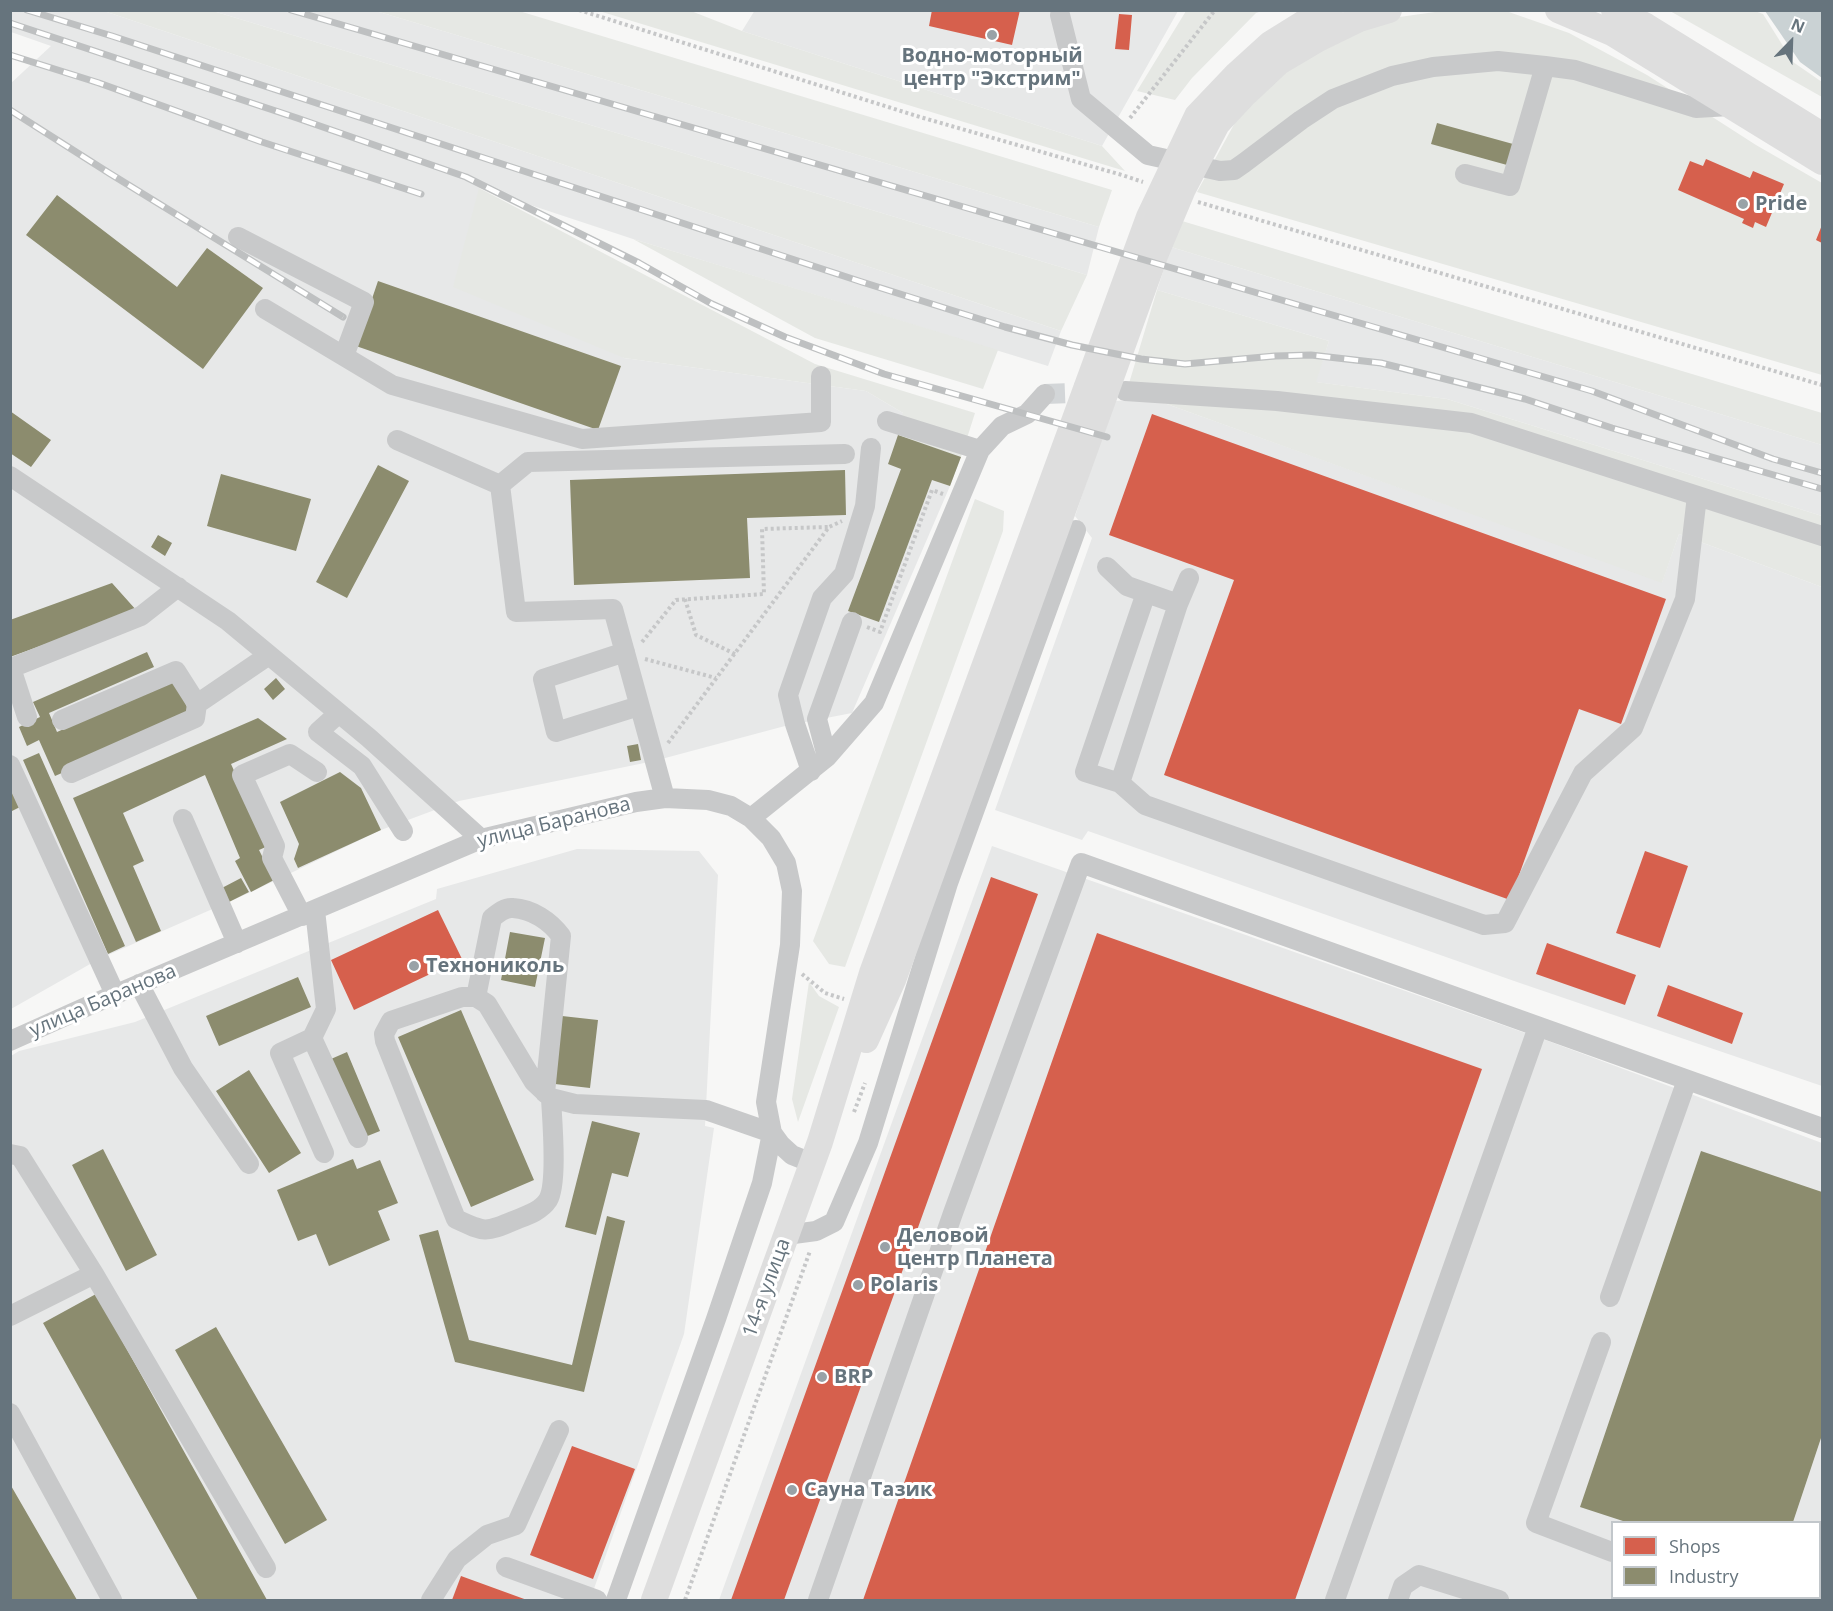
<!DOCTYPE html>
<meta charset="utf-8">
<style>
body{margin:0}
#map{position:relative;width:1833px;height:1611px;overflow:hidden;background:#f7f7f6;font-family:"Open Sans",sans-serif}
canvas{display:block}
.frame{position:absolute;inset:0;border:12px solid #66747d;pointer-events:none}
.legend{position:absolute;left:1611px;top:1521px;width:210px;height:78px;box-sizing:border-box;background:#fff;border:2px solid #c2c7cb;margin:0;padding:8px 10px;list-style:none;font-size:18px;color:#66747d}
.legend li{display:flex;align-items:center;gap:12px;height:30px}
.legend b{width:30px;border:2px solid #c2c7cb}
.north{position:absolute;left:1761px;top:12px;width:60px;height:60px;-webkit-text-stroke:4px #fff;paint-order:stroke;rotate:23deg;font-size:16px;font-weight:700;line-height:24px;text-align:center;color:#66747d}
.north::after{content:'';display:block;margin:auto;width:21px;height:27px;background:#66747d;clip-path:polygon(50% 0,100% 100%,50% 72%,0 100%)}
</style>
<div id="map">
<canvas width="1833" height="1611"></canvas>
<div class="frame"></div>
<ul class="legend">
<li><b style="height:16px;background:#d6604d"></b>Shops</li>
<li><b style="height:16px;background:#8c8c6e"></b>Industry</li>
</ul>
<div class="north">N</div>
</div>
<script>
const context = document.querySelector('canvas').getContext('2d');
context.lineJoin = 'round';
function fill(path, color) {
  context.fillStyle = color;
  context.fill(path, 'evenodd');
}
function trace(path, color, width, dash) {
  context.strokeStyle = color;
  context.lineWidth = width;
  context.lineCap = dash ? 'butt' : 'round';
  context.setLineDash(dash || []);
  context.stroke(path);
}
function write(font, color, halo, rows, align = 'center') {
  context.font = font + ' "Open Sans",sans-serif';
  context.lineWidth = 6;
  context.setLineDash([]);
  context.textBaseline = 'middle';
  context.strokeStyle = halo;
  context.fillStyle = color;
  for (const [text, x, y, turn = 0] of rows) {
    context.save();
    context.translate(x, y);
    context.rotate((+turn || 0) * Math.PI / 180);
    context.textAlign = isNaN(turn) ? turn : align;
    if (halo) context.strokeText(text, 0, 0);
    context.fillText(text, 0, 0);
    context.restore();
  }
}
const built = new Path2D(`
 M755,10l423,1 -76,135 -360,-115z
 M11,11h93l957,320 -13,35 -415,-127 -154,-51 145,170 242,33 37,22 58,44 -11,29 -98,227 -67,13 -131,35 -195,40 -78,29 -130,62 -152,67 -88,50 -1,-925 41,-38 -40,-14z
 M213,11h163l723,216 -12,48z
 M1171,247l651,198v71l-375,-117 -132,-17 14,-41 -172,-51z
 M1153,399l509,183 17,-48 143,53v499l-305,-104 -429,-151 -6,9 -87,-30 97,-272 -17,-22 39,-115z
 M992,846l559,196 271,101v457h-1103zM1612,1522h208v76h-208z
 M577,849l122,2 19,24 -13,251 9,2 -30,206 -94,266h-579v-544l8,-5 116,-29 301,-123 1,-10z`);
const green = new Path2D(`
 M104,11h109l874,264 -26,56z
 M376,11h143l593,179 -13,37z
 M599,11h92l51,20 360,115 23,25z
 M1186,11h76l-6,2 -64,65 -17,22 -38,-9z
 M1506,11l63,22 78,42 109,70 66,38v192l-625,-183 40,-73 57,-55 91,-45 50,-7z
 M1755,11l8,3 30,48 29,20v15l-152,-86z
 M479,188l336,176 160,49 -14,44 -63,-22 5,-22 -37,-22 -242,-33 -171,-71z
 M1182,221l640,192v32l-651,-198z
 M633,239l365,111 -15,39 -168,-51z
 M1157,290l172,51 -13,41 131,17 375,117v71l-143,-53 -17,49 -509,-184 -29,1z
 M975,499l29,12 -1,20 -158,436 -16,-3 -16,-23z
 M809,982l10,14 20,11 -41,115 -6,-23z`);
const water = new Path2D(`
 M1765,11h57v67l-22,-16z`);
const shops = new Path2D(`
 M932,10h88l-8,35 -83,-19z
 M1119,14l13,1 -3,35 -14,-1z
 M1706,159l44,19 3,-7 31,13 -18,43 -11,-5 -2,6 -11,-5 2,-4 -66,-29 12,-29 13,5z
 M1822,225v18l-6,-3z
 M1152,414l514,185 -45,125 -42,-15 -69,191 -346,-125 70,-195 -125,-45z
 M1645,851l43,15 -28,82 -44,-15z
 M991,877l47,17 -254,706h-53z
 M438,910l24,49 -108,51 -23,-50z
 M1097,933l385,136 -187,531h-432z
 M1547,943l89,32 -11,30 -89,-31z
 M1668,985l75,28 -11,31 -75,-28z
 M572,1446l63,23 -42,110 -63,-24z
 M461,1576l66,24h-75z`);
const industry = new Path2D(`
 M1437,123l76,21 -6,21 -76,-21z
 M57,195l120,92 30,-39 56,40 -60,81 -177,-134z
 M378,281l243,85 -23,64 -242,-84z
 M10,411l41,29 -20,27 -21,-14z
 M898,435l63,22 -11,29 -18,-6 -53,142 -31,-11 53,-142 -13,-5z
 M378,465l31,16 -62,117 -31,-16z
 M845,470l1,45 -99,3 3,60 -176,7 -4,-105z
 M221,474l90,25 -15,52 -89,-25z
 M158,535l14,8 -7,13 -14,-9z
 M112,583l25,28 -127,46v-37z
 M147,652l7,15 -105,46 8,19 118,-52 16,36 -136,60 -16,-36 -12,6 -8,-19 21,-10 -7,-15z
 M276,678l9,11 -12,11 -9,-11z
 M258,718l29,21 -56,25 37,82 -9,4 15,30 -23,12 -16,-31 5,-3 -35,-83 -82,38 21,48 -11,5 28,65 -25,11 -63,-144z
 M638,744l3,16 -11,2 -3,-16z
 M39,753l86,193 -17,8 -85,-194z
 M340,772l21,16 20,42 -83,38 -4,-9 5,-15 -19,-42z
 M10,773l16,31 -16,8z
 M241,878l8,14 -22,11 -7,-14z
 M510,932l35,6 -10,49 -34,-7z
 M298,977l13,30 -92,39 -13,-30z
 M461,1010l73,170 -63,27 -73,-170z
 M562,1016l36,4 -8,68 -35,-4z
 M347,1052l33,79 -15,6 -34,-78z
 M249,1070l52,83 -32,20 -53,-82z
 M592,1121l48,12 -12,44 -16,-4 -16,62 -31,-8z
 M103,1149l54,106 -31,16 -54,-106z
 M1701,1151l121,41v243l-29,87h-167l-46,-15z
 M353,1159l4,10 23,-9 18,43 -20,8 12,29 -61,26 -13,-32 -18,7 -21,-51z
 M607,1216l18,5 -41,171 -129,-30 -36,-127 19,-5 31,110 103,25z
 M96,1294l171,306h-69l-155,-277z
 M216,1327l111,193 -42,24 -110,-194z
 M10,1484l67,116h-67z`);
const minorTunnel = new Path2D(`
 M1045,394l51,-2`);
const path = new Path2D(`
 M579,10l341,107 202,58 21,7
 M1130,118l85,-108
 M1198,202l624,183
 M685,599l11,36 39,19
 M867,627l13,5 52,-142 11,4
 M642,642l34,-42 88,-6 -2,-65 66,-2
 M645,659l71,19
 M668,743l161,-216 13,-6
 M802,974l23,19 19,6
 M854,1112l11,-29
 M685,1600l125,-349`);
const minor = new Path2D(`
 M1060,15l21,84 67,56 72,16 14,-1 10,-7 57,-43 32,-21 59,-23 41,-9 65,-6 47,5 30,4 121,38 33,-2
 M1465,174l45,12 35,-120
 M238,237l126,65 -20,54
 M265,309l127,76 190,54 239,-17v-46
 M1125,391l152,10 194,22 351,113
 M887,421l93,29
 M397,440l103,45 16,127 97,-3 52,189
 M10,476l218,145 141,117 112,101
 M500,485l28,-23 317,-8
 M1107,567l20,19 51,18
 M1189,578l-11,26 -58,179 25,22 339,120 21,-2 78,-150 50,-45 52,-129 12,-103
 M625,652l-82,27 13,53 83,-26
 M339,713l-21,19 44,34 41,65
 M27,717l-16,-49 130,-52 37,-29
 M62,720l114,-49 21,33 72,-49
 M827,757l-10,-38 35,-97
 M10,765l105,229
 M811,771l-16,-47 -7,-29 34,-97 22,-24 21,-68 6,-58
 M71,773l124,-55 2,-14
 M1120,783l-35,-11 61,-179
 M751,818l76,-61 47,-54 106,-253 22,-24 25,-12 18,-20
 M183,819l54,124
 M315,910l11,99 -14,29 -32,15 44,100
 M302,916l-30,-58 3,-12 -33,-71 48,-21 27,18
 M139,984l44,84 66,96
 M476,997l16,-79c6,-5 13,-11 21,-10 19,1 37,13 48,28l-16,157
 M312,1038l46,100
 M10,1041l78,-35 393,-167 155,-37 29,-4 43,2 23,6 20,12 20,20 15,25 6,28 -2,54 -24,157 6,31 8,11 12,11 20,8
 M551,1098c1,21 7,85 -3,102 -8,12 -23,16 -35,21 -28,12 -29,11 -57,-2l-71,-178 -1,-7 7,-13 71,-24h14l11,7 47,78 17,16 24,6 131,6 66,23 -10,50 -46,136 -100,281
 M10,1154l10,2 74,118
 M786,1235l30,-4 18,-9 34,-79 80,-260 128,-353
 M1610,1297l77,-217
 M10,1316l84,-42 172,294
 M1601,1342l-65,181 76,29
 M10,1413l102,187
 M506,1567l91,33
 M1820,1585l2,-8
 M1731,1598l8,2
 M431,1600l26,-41 30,-24 29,-10 43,-95
 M818,1600l135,-387 128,-350 741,265
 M1335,1600l203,-573
 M1398,1600l5,-14 16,-11 80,25`);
const major = new Path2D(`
 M1558,10l54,23 210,129
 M1614,10l32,16 176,109
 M866,1040l27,-60 263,-727 27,-64 34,-65 28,-30 34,-32 39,-23 41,-20 30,-9
 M654,1600l166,-458 52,-169 277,-756 48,-101 40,-42 33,-30 37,-23 23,-11`);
const rail = new Path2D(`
 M27,10l85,26 750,246 143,45 67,18 69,14 44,5 90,-8 36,-1 70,8 144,36 87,29 210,61
 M291,10l1301,381 181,68 49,14
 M10,23l287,95 169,59 173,86 73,41 73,33 99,37 223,63
 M10,55l89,28 163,59 159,52
 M10,110l99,63 234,144`);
const markers = [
 [992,35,6,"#99a2a7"],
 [1743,204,6,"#99a2a7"],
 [414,966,6,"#99a2a7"],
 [885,1247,6,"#99a2a7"],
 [858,1285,6,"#99a2a7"],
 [822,1377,6,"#99a2a7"],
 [792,1490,6,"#99a2a7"]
];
const poiNames = [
 ["Водно-моторный",992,56,"center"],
 ["центр \"Экстрим\"",992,79,"center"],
 ["Pride",1755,204],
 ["Технониколь",426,966],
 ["Деловой",897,1236],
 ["центр Планета",897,1259],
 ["Polaris",870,1285],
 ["BRP",834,1377],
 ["Сауна Тазик",804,1490]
];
const streetNames = [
 ["улица Баранова",554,823,-14],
 ["улица Баранова",103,1001,-23],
 ["14-я улица",767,1288,-70]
];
fill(built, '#e7e8e8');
fill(green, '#e6e8e4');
fill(water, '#cad2d4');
fill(shops, '#d6604d');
fill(industry, '#8c8c6e');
trace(minorTunnel, '#d3d6d8', 20, [20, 10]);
trace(path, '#c6c7c8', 4, [3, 3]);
trace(minor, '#c8c9ca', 20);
trace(major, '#dedede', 26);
trace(rail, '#bec0c1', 7);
trace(rail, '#fff', 4.5, [14]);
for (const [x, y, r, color] of markers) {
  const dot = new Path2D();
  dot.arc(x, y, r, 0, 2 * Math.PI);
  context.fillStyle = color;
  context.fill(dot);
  trace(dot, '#fff', 2);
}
write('bold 20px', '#66747d', '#fff', poiNames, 'left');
write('20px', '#66747d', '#fff', streetNames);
</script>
